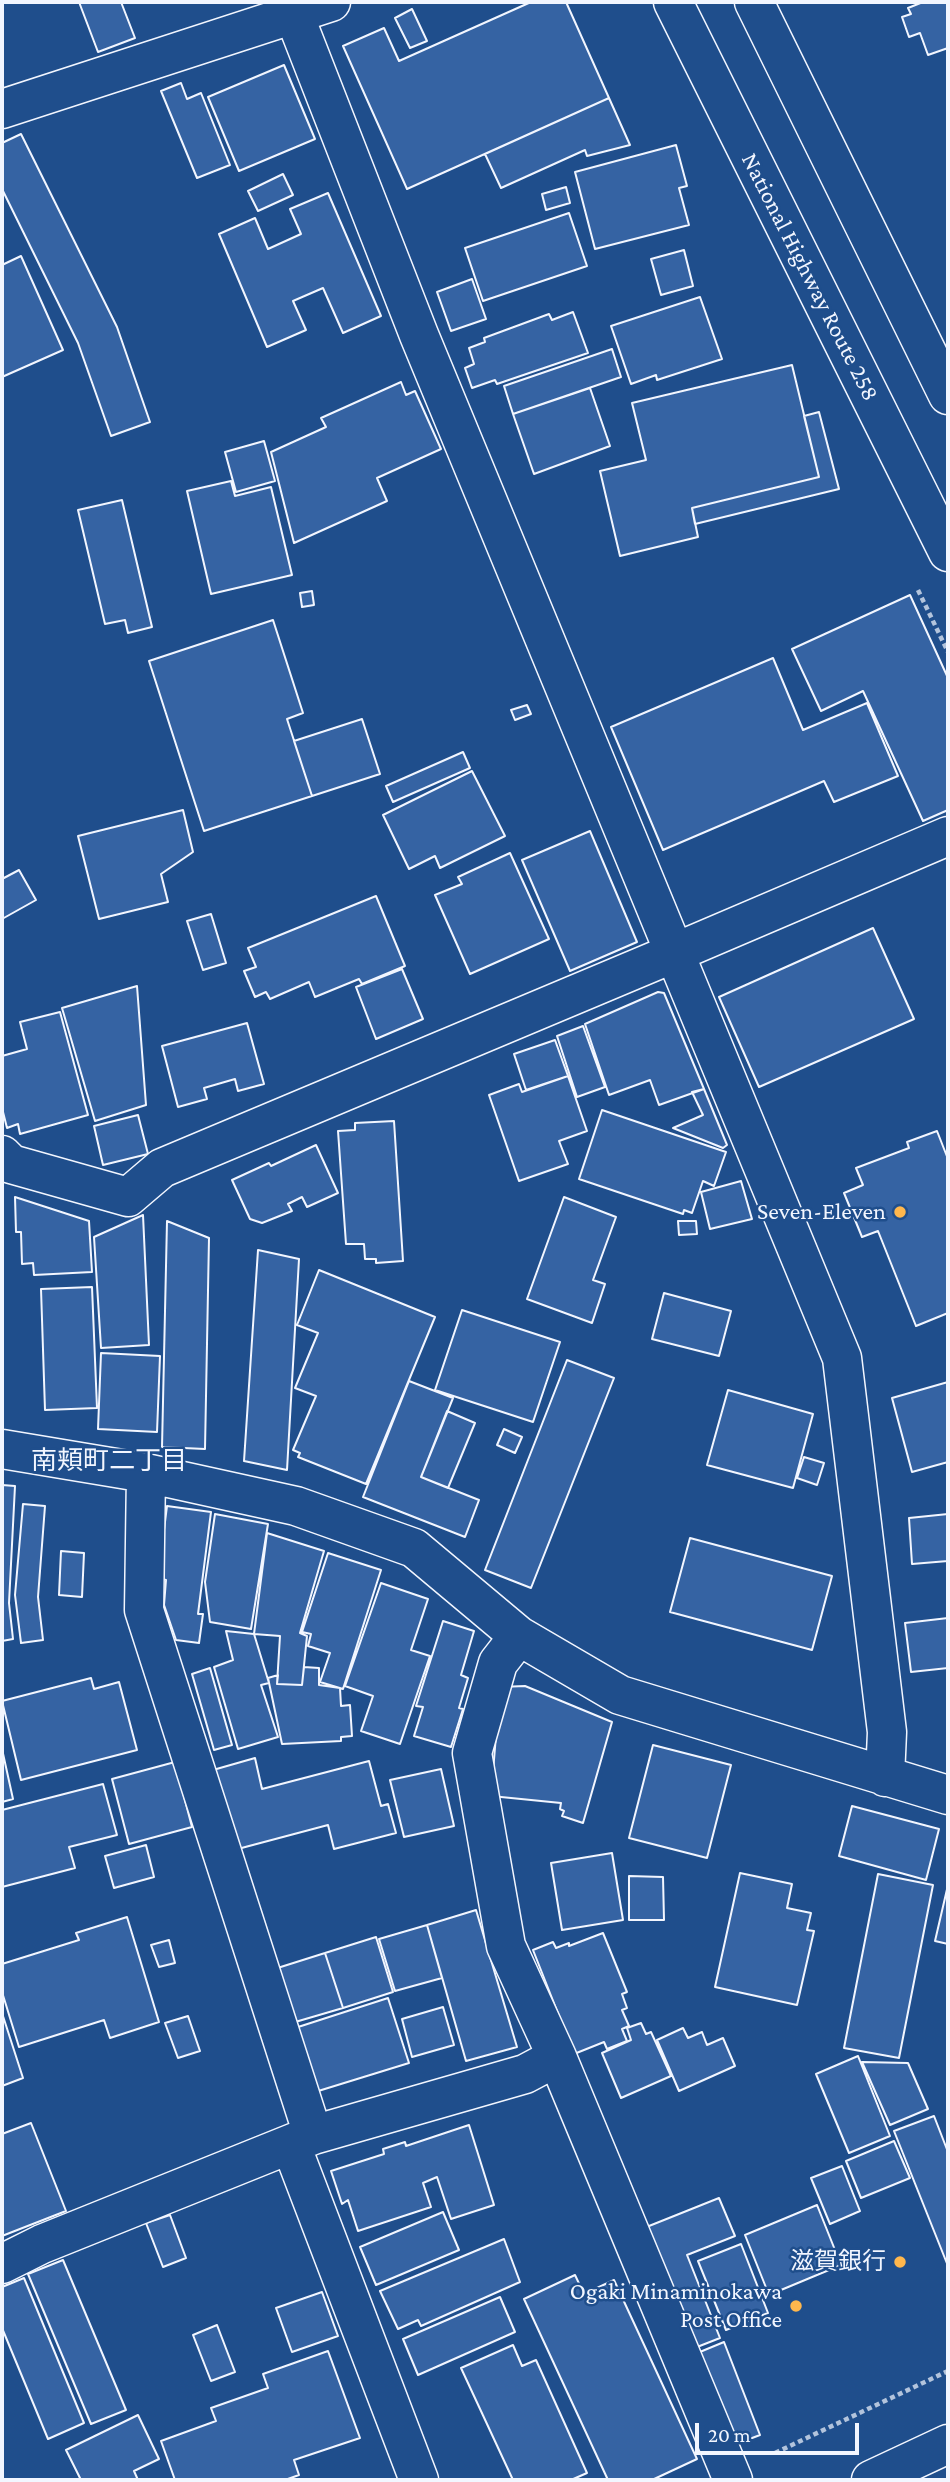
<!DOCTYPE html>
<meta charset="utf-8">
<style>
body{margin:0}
#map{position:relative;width:950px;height:2482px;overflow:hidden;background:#1f4e8c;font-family:"Crimson Pro",serif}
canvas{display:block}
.frame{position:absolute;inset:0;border:4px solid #f2f6ff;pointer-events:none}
.scale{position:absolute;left:695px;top:2423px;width:164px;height:32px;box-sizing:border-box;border:4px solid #f2f6ff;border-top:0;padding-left:9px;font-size:21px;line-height:24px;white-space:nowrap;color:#f2f6ff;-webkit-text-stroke:5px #1f4e8c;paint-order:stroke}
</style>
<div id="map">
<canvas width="950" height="2482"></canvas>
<div class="frame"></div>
<div class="scale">20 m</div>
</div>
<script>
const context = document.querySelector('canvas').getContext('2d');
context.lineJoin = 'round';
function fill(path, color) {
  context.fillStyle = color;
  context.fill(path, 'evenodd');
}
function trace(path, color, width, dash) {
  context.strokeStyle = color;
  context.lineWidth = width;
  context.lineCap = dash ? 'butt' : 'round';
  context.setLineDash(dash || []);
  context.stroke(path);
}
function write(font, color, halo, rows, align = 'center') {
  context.font = font + ' "Crimson Pro","Noto Sans JP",serif';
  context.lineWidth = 5;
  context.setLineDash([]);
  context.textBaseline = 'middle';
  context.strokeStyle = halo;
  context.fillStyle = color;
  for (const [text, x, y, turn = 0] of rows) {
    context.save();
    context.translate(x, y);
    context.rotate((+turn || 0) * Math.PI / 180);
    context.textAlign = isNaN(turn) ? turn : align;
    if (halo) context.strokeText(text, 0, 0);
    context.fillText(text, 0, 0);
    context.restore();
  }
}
const building = new Path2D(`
 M79,2h42l14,36 -37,14z
 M531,2h35l43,96 -202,91 -64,-143 41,-18 15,33z
 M923,2h25v46l-20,7 -8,-22 -11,4 -7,-20 9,-3 -3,-6z
 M412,9l15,32 -17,7 -15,-30z
 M284,65l31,74 -76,32 -31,-74z
 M181,83l6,16 14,-6 29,72 -33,13 -36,-87z
 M609,98l21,47 -43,11 -2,-6 -84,38 -16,-34z
 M21,134l96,193 33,95 -39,14 -33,-93 -76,-154v-46z
 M676,145l11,41 -8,2 10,37 -94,24 -20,-77z
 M283,174l10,21 -35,16 -10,-20z
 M566,187l4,16 -24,7 -4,-16z
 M328,193l53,123 -38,17 -20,-45 -30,13 13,29 -39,17 -48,-113 36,-16 13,31 33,-15 -11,-25z
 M569,213l18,53 -104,35 -18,-53z
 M684,250l9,36 -32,9 -10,-36z
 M21,256l42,94 -61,27v-112z
 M472,279l14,40 -35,12 -14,-39z
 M700,297l22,62 -65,21 -1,-5 -25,9 -20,-58z
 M573,312l15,41 -91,31 -2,-4 -23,8 -7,-20 9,-4 -5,-16 16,-6 -1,-4 65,-24 3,6z
 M612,349l9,28 -108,37 -9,-28z
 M792,365l27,112 -127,31 6,29 -78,19 -20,-85 46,-11 -14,-57z
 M401,382l5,13 9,-4 26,58 -64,29 10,23 -93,42 -23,-91 55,-25 -5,-9z
 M590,388l20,58 -76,28 -21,-60z
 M819,412l20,77 -144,35 -3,-16 127,-31 -15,-61z
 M264,441l11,40 -39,11 -11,-40z
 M231,481l4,15 36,-9 21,88 -81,19 -24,-103z
 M122,500l30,127 -24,6 -3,-13 -20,4 -27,-114z
 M312,591l2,14 -12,2 -2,-14z
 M910,595l38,83v132l-25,11 -60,-130 -42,20 -29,-62z
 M273,620l30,93 -16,6 25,77 -108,35 -55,-170z
 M773,658l30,72 64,-27 31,73 -64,26 -10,-21 -161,69 -52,-123z
 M527,705l4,9 -16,6 -4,-10z
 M362,719l18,55 -68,22 -18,-55z
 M463,752l7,16 -77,34 -7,-16z
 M472,771l33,65 -65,32 -5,-12 -26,13 -26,-54z
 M183,810l10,42 -32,22 7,28 -69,17 -21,-83z
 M590,831l47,111 -67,29 -48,-111z
 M510,853l39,86 -79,35 -35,-79 27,-11 -4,-7z
 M19,870l17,30 -34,19v-40z
 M376,896l29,70 -43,18 -3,-5 -44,18 -6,-15 -39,17 -4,-7 -11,5 -11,-26 12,-4 -8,-19z
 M211,914l15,49 -23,7 -16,-49z
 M873,928l41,91 -155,68 -40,-90z
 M402,969l21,50 -47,20 -20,-52z
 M137,986l9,119 -51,16 -33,-113z
 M658,992l6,1 40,96 -45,16 -9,-25 -41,15 -24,-71z
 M60,1012l28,103 -68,19 -2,-10 -11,4 -5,-20v-52l25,-7 -7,-27z
 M247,1023l17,61 -26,7 -3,-12 -31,9 3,11 -29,8 -16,-61z
 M583,1026l22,61 -28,10 -20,-61z
 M555,1040l13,36 -42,14 -12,-36z
 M568,1076l19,55 -28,10 9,23 -49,17 -30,-86 30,-11 3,8z
 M704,1089l23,56 -4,3 -50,-20 30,-13 -11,-23z
 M602,1110l124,42 -12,34 -11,-5 -11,32 -8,-3 -1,4 -104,-35z
 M138,1115l10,39 -45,11 -9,-39z
 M394,1121l9,140 -27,2v-4h-11l-1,-15h-18l-8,-113 17,-1v-7z
 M937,1131l11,28v154l-32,13 -38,-95 -16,6 -18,-44 19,-8 -7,-17 53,-20 -2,-6z
 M316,1145l22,48 -31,14 -5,-10 -14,7 4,7 -30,12 -12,-4 -18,-39 37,-17 2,3z
 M741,1181l11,38 -42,10 -9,-37z
 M15,1197l74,24 3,51 -58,3 -1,-12 -11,1 -1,-32h-5z
 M564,1197l52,20 -23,63 12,4 -13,39 -65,-24z
 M143,1215l6,130 -48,3 -7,-111z
 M167,1221l42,17 -4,211 -43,-2z
 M678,1221h18l1,13 -18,1z
 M258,1250l41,9 -12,211 -43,-9z
 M319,1270l116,47 -69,167 -68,-27 2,-4 -7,-3 23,-54 -21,-8 23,-55 -21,-8z
 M92,1287l5,121 -52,2 -4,-121z
 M664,1293l67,18 -12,45 -67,-17z
 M462,1310l98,32 -27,80 -98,-32z
 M101,1353l59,3 -3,76 -59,-3z
 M567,1360l47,18 -83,210 -46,-18z
 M409,1381l44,17 -32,79 58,23 -14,37 -102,-40z
 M948,1382v80l-36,10 -20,-74z
 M728,1390l85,24 -20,74 -86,-23z
 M447,1411l28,12 -27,65 -27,-11z
 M504,1429l18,8 -7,16 -18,-8z
 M804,1457l20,6 -7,22 -20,-7z
 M2,1485l13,1 -6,117 4,36 -11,2z
 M23,1504l22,2 -7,91 5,43 -22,3 -6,-48z
 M167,1506l44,6 -13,102h5l-4,29 -23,-3 -12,-35 2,-25 -8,-2z
 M215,1514l53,10 -17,105 -41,-7 -5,-40z
 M948,1514v47l-36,3 -3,-46z
 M267,1533l57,18 -24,82 7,3 -5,49 -25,-1 3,-48 -26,-2z
 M690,1538l142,38 -20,74 -142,-38z
 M61,1551l23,2 -2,44 -23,-2z
 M328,1553l53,17 -38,119 -23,-7 10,-29 -22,-7 3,-12 -9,-2z
 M381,1583l47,16 -17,51 19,6 -30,88 -39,-13 12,-35 -28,-10z
 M948,1618v50l-37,4 -6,-49z
 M443,1621l31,10 -13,44 7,3 -9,30 4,1 -12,38 -37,-11 9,-29 -7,-1z
 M226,1631l28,3 15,49 -8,2 17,52 -40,12 -24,-82 19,-7z
 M304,1667l15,1v17l21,3 1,18 9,-1 2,31 -11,1v4l-59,3 -14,-66 10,-3 -1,9 25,1z
 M210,1668l22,77 -18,5 -22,-76z
 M91,1678l3,11 25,-7 18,68 -116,30 -19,-79z
 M525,1686l87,36 -29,101 -21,-7 2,-5 -4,-2 1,-6 -70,-7 9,-109z
 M653,1745l78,20 -24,93 -78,-20z
 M2,1749l11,50 -11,3z
 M255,1758l7,31 107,-28 12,45 7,-2 8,29 -62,16 -6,-24 -94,25 -21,-80z
 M175,1762l17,65 -63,17 -17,-65z
 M441,1769l13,57 -50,11 -14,-57z
 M103,1784l14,51 -48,12 6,21 -73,19v-77z
 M852,1806l87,23 -13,51 -87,-24z
 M146,1845l8,32 -40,11 -9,-32z
 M612,1853l11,67 -61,10 -11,-67z
 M740,1873l52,11 -5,24 24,5 -4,17 7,1 -17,74 -82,-18z
 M878,1874l55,11 -34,173 -55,-10z
 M629,1876l34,1 1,43h-35z
 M948,1885v59l-13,-3z
 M476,1910l41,137 -51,14 -39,-136z
 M127,1917l32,105 -49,16 -6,-18 -85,27 -17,-55v-28l77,-24 -3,-7z
 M427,1925l15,53 -47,13 -16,-52z
 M603,1933l24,59 -5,2 5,14 -5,2 7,16 -7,3 5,12 -20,8 -3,-7 -30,12 -41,-104 20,-8 3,6 13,-5v3z
 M376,1937l17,55 -50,16 -18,-55z
 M169,1940l6,23 -16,4 -8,-22z
 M325,1953l18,55 -58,17 -17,-54z
 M388,1998l21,65 -94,29 -20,-64z
 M443,2007l11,38 -42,12 -10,-38z
 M2,2013l21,65 -21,8z
 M188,2016l12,35 -22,7 -13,-35z
 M641,2023l5,11 5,-2 20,44 -50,22 -19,-45 29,-13 -4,-12z
 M683,2028l5,10 14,-6 5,13 16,-7 12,28 -56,25 -22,-51z
 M858,2056l32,80 -41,17 -33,-79z
 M862,2062l46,1 20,46 -38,16z
 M934,2116l14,36v114l-54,-135z
 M31,2123l35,88 -64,25v-102z
 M469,2125l25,80 -43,14 -14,-42 -14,6 8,24 -73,24 -10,-31 -6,4 -11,-33 53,-17 -1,-5 22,-7 1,4z
 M894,2141l16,37 -49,20 -15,-37z
 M842,2166l18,45 -30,13 -19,-46z
 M719,2198l16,38 -48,19 33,83 -28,11 -48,-121z
 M817,2205l24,60 -72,30 -24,-60z
 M443,2212l16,38 -83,35 -16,-38z
 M170,2215l16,43 -23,9 -17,-44z
 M504,2239l16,43 -99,44 -3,-6 -20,9 -18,-38z
 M741,2244l27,69 -42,17 -28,-69z
 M63,2260l63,150 -35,14 -63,-150z
 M575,2275l9,19 30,-14 83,179 -45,21h-44l-84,-181z
 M24,2278l60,145 -36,16 -46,-111v-41z
 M322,2292l16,44 -46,16 -16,-44z
 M500,2297l15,35 -97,43 -15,-36z
 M217,2325l18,47 -24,9 -18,-46z
 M724,2342l36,93 -29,11 -36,-92z
 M513,2345l9,21 14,-6 51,113 -16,7h-58l-52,-112z
 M328,2351l32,87 -66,22 5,15 -14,5h-110l-14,-39 55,-20 -5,-13 57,-20 -5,-14z
 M138,2415l21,44 -25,12 4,9h-57l-15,-30z`);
const path = new Path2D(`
 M918,590l30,62
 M775,2453l173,-82`);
const minor = new Path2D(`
 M289,2l130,333 423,1023 45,374 -2,45
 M2,109l329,-107
 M2,1155l9,9 117,33 34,-29 512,-215 274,-117
 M2,1449l144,24 150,33 118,42 105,88 101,59 328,100
 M146,1473l-2,137 169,525
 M557,2057l176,423
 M291,2145l128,335
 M2,2264l40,-20 271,-109 212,-61 32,-17 -51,-111 -34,-193 26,-90 21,-27`);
const primary = new Path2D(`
 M871,2480l77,-36`);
const trunk = new Path2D(`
 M673,2l275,550
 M754,2l194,393`);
const markers = [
 [900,1212,7,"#ffb74d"],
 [900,2262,7,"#ffb74d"],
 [796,2306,7,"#ffb74d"]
];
const streetNames = [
 ["National Highway Route 258",810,277,63]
];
const poiNames = [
 ["Seven-Eleven",886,1212],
 ["滋賀銀行",886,2262],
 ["Ogaki Minaminokawa",782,2292],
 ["Post Office",782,2320]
];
const neighbourhoodNames = [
 ["南頬町二丁目",109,1461]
];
fill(building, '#3563a3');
trace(building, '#f2f6ff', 2);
trace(minor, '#f2f6ff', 41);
trace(primary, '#f2f6ff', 41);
trace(trunk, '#f2f6ff', 41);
trace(path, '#b3c4dc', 4.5, [5, 3.5]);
trace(minor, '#1f4e8c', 38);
trace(primary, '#1f4e8c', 38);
trace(trunk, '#1f4e8c', 38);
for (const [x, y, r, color] of markers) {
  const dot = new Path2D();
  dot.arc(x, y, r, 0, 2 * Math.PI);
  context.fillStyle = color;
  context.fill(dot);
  trace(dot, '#1f4e8c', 2.5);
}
write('24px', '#f2f6ff', '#1f4e8c', streetNames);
write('24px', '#f2f6ff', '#1f4e8c', poiNames, 'right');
write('26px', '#f2f6ff', '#1f4e8c', neighbourhoodNames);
</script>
